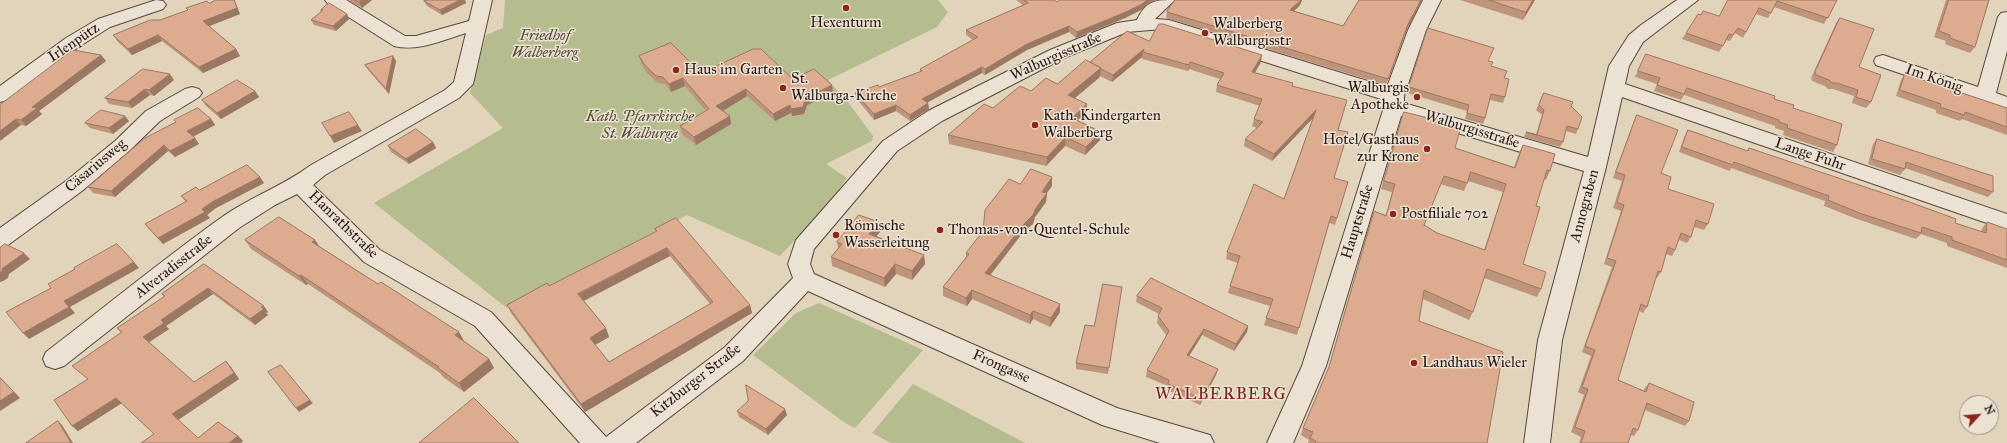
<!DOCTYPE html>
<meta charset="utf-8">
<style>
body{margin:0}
#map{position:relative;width:2007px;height:443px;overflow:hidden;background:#e2d3bb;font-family:"IM FELL Great Primer",serif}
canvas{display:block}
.north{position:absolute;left:1959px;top:395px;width:40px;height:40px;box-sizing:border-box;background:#ece2d3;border:1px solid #9e9287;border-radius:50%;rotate:64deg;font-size:11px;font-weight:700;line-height:16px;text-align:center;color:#281914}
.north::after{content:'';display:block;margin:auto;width:14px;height:18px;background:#8f2418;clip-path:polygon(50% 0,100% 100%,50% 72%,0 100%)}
</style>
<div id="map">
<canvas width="2007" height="443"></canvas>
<div class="north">N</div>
</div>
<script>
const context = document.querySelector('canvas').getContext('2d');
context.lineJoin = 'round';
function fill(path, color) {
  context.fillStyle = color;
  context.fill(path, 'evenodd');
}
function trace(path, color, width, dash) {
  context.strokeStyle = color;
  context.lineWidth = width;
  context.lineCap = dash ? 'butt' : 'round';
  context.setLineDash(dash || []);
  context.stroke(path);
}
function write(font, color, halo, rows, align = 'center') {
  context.font = font + ' "IM FELL Great Primer",serif';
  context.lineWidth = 3;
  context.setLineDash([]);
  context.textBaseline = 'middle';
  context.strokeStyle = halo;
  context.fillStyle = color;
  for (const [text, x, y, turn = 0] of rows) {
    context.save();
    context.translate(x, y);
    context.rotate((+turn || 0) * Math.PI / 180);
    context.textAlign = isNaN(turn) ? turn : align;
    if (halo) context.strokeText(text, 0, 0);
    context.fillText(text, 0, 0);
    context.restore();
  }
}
const green = new Path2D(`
 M505,0h433l10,12 -11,15 -109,53 20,22 25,34 -1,5 -46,23 21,14 -17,24 -50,54 -93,-41 -180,93 -133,-105 129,-75 -33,-35 16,-58 17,-7z
 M819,303l104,47 -68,78 -10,-5 -92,-68 43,-42z
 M913,384l112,59h-134l-19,-10z`);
const street = new Path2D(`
 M156,0l7,1 3,4 -3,4 -53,18 -30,19 -73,54 -7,2v-16l66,-48 32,-19z
 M325,0h21l59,36h11l53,-15 5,-21h18l-19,84 -14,14 -134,77 -12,10 67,65 111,62 115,125 119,-90 68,-69 -5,-14 8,-24 87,-99 45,-30 122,-61 67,-27 20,-3c9,-20 19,-20 38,-20l-20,19 14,1 218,67 21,-57 15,-30h18l-15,30 -22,66v7l184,54 21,-91 20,-31 12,-10 36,-25h21l-55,42 -14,24 -4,18 382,130v16l-385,-133 -16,70 -44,173 -12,103h-26l14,-103 46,-169 -183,-55 -75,250 -33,77h-26l35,-77 82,-259v-7l-222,-71 -35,3 -63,26 -122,63 -45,30 -83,98 -4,15 4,10 303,134 93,27 4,8h-54l-58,-18 -294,-134 -65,70 -107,82h-56l-105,-117 -111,-64 -67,-68 -22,11 -36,23 -175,138 -9,3 -9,-3 -3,-7 3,-7c59,-45 116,-92 176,-135 28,-20 61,-31 89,-52l134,-75 9,-8 12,-49c-23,7 -48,19 -72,13l-66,-42z
 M2007,12v39l-11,42 11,4v13l-131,-45 -2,-4 2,-4 7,-2 95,32 20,-70 3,-4z
 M192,87l7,2 3,4 -3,4 -39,24 -31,30 -47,40 -74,54 -8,2v-19l66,-47 49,-40 31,-30 39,-22z`);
const wall = new Path2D(`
 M347,0h25l-10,8z
 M427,0h38l1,3 -24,12 -15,-9 -3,-5z
 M1016,0h38l3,2 3,-2h97l-5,1 -11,9 -16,8 -49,20 -7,-6 -42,18 -42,25 -3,-2 -55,29 1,1 1,6 -19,12 -14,-10 -22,9 -18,-22 -1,-5 24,-6 41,-15v-3l53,-29 -7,-5v-5l57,-25z
 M1252,0h50l-2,5 -6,6 49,15 16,-26h63l-15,29 -21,56 -220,-67 1,-6z
 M1460,0h75l-12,20z
 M1728,0h109l-13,24 -50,-17 -6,11 -12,-4 -13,24 -8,-5 -5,8 -4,-1 -7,12 -37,-13 4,-6 15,-18 18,1z
 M1946,0h43l-14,47 -5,6 -25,-9 1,-3 -12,-4z
 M209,3l31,11 -31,12 27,23 4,7 -37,17 -41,-32 -30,14 -15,-14 -4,-6 47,-15z
 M321,10l26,4 2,5 -13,12 -22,-6 -3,-5 11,-9z
 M1840,18l19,49 12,35 -5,6 -14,-5 2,-7 -21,-7h-5l-3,-3 -13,-5 -1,-3 25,-55z
 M1428,28l60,33 3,5 13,12 1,19 -2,6 -13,-3 -5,18 -2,6 -18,-5 2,-8 -60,-18z
 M1149,41l112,21 -6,11 38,13 45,44 -4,48 14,4 -13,43 -6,-2 -32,112 -33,-10 6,-19 -42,-13 2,-7 8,-23 -12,-4 1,-7 57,-53 29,-81 -41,43 -28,-15 1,-7 12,-11 -5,-2 2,-7 6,-13 -44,-14 1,-7 3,-6 -31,-10 -1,2 -46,-12v-2l-30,25 -12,-6 -26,22 13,6 -1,9 -8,7 23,12 -1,8 -15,15 -20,-9 -19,20 -97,-22 -1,-9 45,-27 38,-17 26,-7 33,-22z
 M1646,54l128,45 19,9 44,37 -4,7 -50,-17 1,-4 -9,-3v-2l-91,-31 -3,5 -27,-9 3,-7 -22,-7z
 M101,55l5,6 -67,50 3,3 -16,12 -5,-1 -21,-20z
 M393,56l3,5 -7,33 -21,-24 -3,-5z
 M639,56l62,17 92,6 39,6 1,8 -26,12 -3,9 -12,2 -1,-3 -16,8 -28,-25 -25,15 9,13 -35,21 -14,-11 -2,-8 26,-15 -21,-25 -14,6 -6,-8 -7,-1 -12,-11 -5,-9z
 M1905,74l102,34v27l-45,-16 -2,2 -24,-8v-3l-40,-14 5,-16z
 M174,80l-20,16 -4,-1 -18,13 -23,-4 -4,-6z
 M255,91l4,6 -38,22 -15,-13 -4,-6z
 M1544,93l27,13 7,23 -2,5 -10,-3 -3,11 -3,5 -36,-10 2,-5 10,2 6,-19 -6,-5z
 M1404,112l51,36 59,19 5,-14 4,-8 27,26 -4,9 -2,-1 -8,27 -13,58 18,25 -4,8 -53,-19 -11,34 -4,8 -46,-21 -4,22 68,122h-179l1,-3 -8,-5 2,-7 25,-58 43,-150 3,-9 12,4 6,-23 -11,-3zM1468,181l35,11 -19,58 -47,-17 -13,-8 16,-41 24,7z
 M1637,115l31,74 40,35 -4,6 -10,-3 -3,10 -4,6 -8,-3 -4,10 -3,6 -6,-2 -5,18 -4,6h-1l-9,29 -4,6 -4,-2 -21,69 26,11v-2l5,-6 40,38 -4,5 -40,-16 -7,20 -4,6 -3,-1 -3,8h-49l2,-6 -10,-5 13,-37 -6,-3 13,-36 -9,-4 30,-85 -8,-3 17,-53 -8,-3 9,-27 -9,-3 21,-57z
 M211,119l4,6 -22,12 6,7 -24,13 -7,-6 -53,46 -22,-4 -5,-6 88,-65 -2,-2z
 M129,121l-16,13 -23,-6 -5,-5z
 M1688,130l59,21 2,-3 232,84 1,-4 5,-6 20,7v39l-60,-22v-3l-26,-9 -5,5 -59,-20 -33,-13 1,-5 -94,-33 -1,3 -51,-19 6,-17z
 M1877,139l116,53 -5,5 -83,-29v1l-5,6 -32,-11 5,-20z
 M433,142l3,6 -27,16 -18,-12 -3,-6z
 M1052,177v9l-5,7 -1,9 -11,15 -2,7 -9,7 -34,44 70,37 -10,15 -17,-8 -3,5 -58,-25 -5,7 -24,-10v-9l23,-30v-4l54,-69z
 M264,183l-48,25 -9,7 3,3 -47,26 -13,-14 -5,-6 41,-22 -5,-6 18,-6z
 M879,222l1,10 -4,4 48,19 1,9 -13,16 -16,-6 -11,13 -53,-21 -1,-9 7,-9 -1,-6z
 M655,229l95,76 2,8 -167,99 -74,-99 -4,-8 42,-19 107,-54zM670,256l40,48 -101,58 -14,-17 14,-8 -3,-9 -22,-27z
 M245,240h70l4,6 59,38 81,48 5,9 25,18 5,9 -30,24 -21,-15 -3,-4 -132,-89 -2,1 -55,-36z
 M204,264l64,48 -2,1 2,2 -13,10 -42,-31 -47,32 3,3 -20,13 45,40 37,-15 8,12 -61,41 20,18 40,-2 5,5 -89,-7 -32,-31 -44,28 -6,-5 16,-47 -10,-8 -6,-5 49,-33 -4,-5 47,-31 -2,-3z
 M1122,287l-14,87 -32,-5v-6l18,-37z
 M1137,296l111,30 -1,6 -13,19 -32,-16 -13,21 29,13 -2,6 -16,30 -33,-15 1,-4 -22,-9 1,-7 20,-34 -10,-13 1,-7 1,-2 -23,-12z
 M737,411l50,4 -19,20 -29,-18z`);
const shadedWall = new Path2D(`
 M234,0h1v1l5,13 -33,13 -4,-6z
 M362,0h10l-10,8 -3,-6z
 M460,0h5l1,3 -24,12 -2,-5z
 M1147,0h10l-5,1 -11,9 -16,8 -49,20 1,-6z
 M1301,0h1l-2,5 -11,11 1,-6z
 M1421,0h1l-15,29 -21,56 22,-61z
 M1533,0h2l-12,20 3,-8z
 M347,14l2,5 -13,12 -3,-5z
 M1069,26v6l-42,18 -42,25v-6l42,-25z
 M158,35l4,6 -30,14 -4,-6z
 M236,49l4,7 -37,17 -4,-6z
 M1144,49l-1,3 -1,5 -30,25 1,-7z
 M101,55l5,6 -67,50 3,3 -16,12 -5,-6 11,-13z
 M1262,55l-1,7 -10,17 1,-7z
 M393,56l3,5 -7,33 -3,-5z
 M1190,62l-1,7 -1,2 1,-6z
 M982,67v6l-59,32 -1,-6z
 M1101,68l-1,9 -32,27v-9z
 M170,74l4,6 -20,16 -5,-6z
 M683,78l2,8 -14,6 -2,-8z
 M832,85l1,8 -26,12 -3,9 -12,2 -1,-7 15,-11z
 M145,89l5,6 -18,13 -4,-6z
 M746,89l1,7 -29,18 -2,-8z
 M255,91l4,6 -38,22 -4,-6z
 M928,103l1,6 -19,12v-6z
 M1087,104l-1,9 -15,13 1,-8z
 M790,105l1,8 -16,8 -2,-7z
 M896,105v6l-22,9v-6z
 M1316,110l-2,7 -42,44 2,-7z
 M125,116l4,5 -16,13 -4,-6z
 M730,116l1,8 -35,21 -2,-8z
 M16,119l5,6 -21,16v-10z
 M211,119l4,6 -23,12 -5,-6z
 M358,125l4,6 -28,12 -4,-7z
 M1101,132l-1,8 -15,15 1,-8z
 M1066,137l-1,9 -19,20 1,-9z
 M195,138l4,6 -24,13 -5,-6z
 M433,142l3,6 -27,16 -3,-5z
 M164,145l4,6 -53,46 -4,-6z
 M260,177l4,6 -48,25 -9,7 3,3 -47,26 -5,-6 54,-36z
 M1052,177v9l-11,14 1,-8z
 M1047,193l-1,9 -11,15 -2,7 -9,7 -39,51v-9z
 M879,222l1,10 -9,11 -2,-9z
 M315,240l6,9 -9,-7z
 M667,248l3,8 -89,46 -3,-8z
 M24,253l6,6 -21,15 -1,4 -5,3 -3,1v-9l3,-5z
 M924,255l1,9 -13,16v-9z
 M134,262l5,6 -69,39 5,6 -46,26 -6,-6 41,-32z
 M895,264l1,10 -11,13 -1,-9z
 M301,275l7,9 -2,1 -7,-9z
 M208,288l5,6 -47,32 3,3 -21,14 -5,-6 18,-17z
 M972,290v9l-5,7 -1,-8z
 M1060,304v8l-10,15 1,-9z
 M750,305l2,8 -167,99 -4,-8z
 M264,306l4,6 -2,1 2,2 -13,10 -5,-6z
 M1033,311v8l-3,5v-9z
 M1248,326l-1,6 -13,19 2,-7z
 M606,328l3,9 -16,9 -3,-8z
 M1204,329l-2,6 -16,26 1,-6z
 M459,332l5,9 -4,3 -5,-9z
 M489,359l5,9 -30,24 -5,-9z
 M226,361l5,6 8,12 -61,41 -6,-6z
 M1218,369l-2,6 -16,30 2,-6z
 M0,377l20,21 -20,13z
 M116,398l6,5 -44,28 -6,-5z
 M310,400l3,3 -14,9 -3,-4z
 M785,409l2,6 -19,20 -2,-6z
 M58,421l4,4 11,18h-2z
 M238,436l5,5 -2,2h-12z`);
const building = new Path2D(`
 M216,0h18l3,8 -34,13 33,28 -37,18 -41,-32 -30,14 -15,-14 37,-15h10l28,-10 -2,-2 21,-7 2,2z
 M355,0h7l-3,2z
 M427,0h33l-20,10 -16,-9z
 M1024,0h30l3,2 3,-2h87l-5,4 -16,8 -49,20 -8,-6 -42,18 -42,25 -3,-2 -60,32 6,4 -18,12 -14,-10 -22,9 -19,-21 23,-8 1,2 43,-16 -2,-2 58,-32 -12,-7 62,-27z
 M1175,0h126l-11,10 53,16 16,-26h62l-13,24 -20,55 -221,-67z
 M1489,0h44l-7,12z
 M1728,0h109l-9,18 -51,-17 -6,12 -12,-5 -13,24 -8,-4 -5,7 -4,-1 -6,12 -37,-13 12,-19 3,1 2,-4 16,5z
 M1949,0h40l-14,47 -25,-9v-3l-11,-4z
 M329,3l18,11 -14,12 -22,-6 12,-10h-2z
 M1840,18l34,11 -15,38 22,8 -10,27 -15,-5 2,-7 -21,-7h-5l-3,-3 -13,-5 -1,-3z
 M1159,24h4l99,31 -10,17 41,11 -1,3 55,14 -9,30 10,2 -14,46 14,4 -11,36 -6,-2 -32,112 -33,-10 7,-19 -43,-13 10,-30 -13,-4 27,-68 30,15 32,-89 -42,44 -29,-15 18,-17 -9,-3 8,-20 -45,-14 7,-12 -34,-11 -1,3 -46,-13 1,-3 -31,26 -12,-6v-1l-11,-6 37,-31 22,10z
 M1428,28l66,20 -6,13 5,1 -2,4 16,5 -3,7 5,1 -4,18 -14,-3 -6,24 -18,-5 2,-8 -60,-18z
 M671,43l30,30 52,-24h8l32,30 21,-10 18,16 -26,13 -3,9 -12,2 -1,-4 -17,9 -27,-25 -30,17 14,10 -36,21 -14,-11 29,-17 -26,-31 -14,6 -6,-7 -7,-1 -12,-12 -5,-8z
 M73,50l28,5 -69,52 5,1 -16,12 -5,-1 -16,12v-26z
 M1646,54l129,42 -1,3 20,6 -1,3 49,16 -5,21 -50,-17 1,-3 -9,-3v-2l-92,-32 -3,6 -27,-9 3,-7 -22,-7z
 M393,56l-7,33 -21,-24z
 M1086,60l15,8 -33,27 19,9 -15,14 29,14 -15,15 -20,-10 -19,20 -99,-22 36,-31 9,4 27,-22 11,5 15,-13 11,6z
 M143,69l27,5 -21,16 -4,-1 -17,13 -23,-4z
 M1905,74l102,34v19l-42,-15 -1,3 -24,-8 1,-3 -41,-14z
 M237,80l18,11 -38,22 -15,-13z
 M1544,93l29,9 -2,4 11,11 -4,12 -11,-3 -4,16 -37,-10 11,3 7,-25 -5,-5z
 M198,108l13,11 -24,12 8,7 -25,13 -6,-6 -53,46 -23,-4 57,-49 31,-16 -2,-2z
 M101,110l24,6 -16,12 -24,-5z
 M349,112l9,13 -28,11 -8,-13z
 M1404,112l57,14 -6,22 60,20 8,-23 32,9 -5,17 -3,-1 -11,36 4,1 -17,57 23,8 -5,17 -54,-20 -14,43 -49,-22 -5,31 84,31 -16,91h-172l1,-2 -6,-3 3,-6 -10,-4 26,-61 45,-156 12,5 9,-32 -11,-3zM1471,172l35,12 -21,66 -48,-17 -13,-8 20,-49 23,7z
 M1637,115l41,15 -17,43 10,4 -3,12 46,15 -6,20 -12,-4 -5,17 -10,-4 -6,17 -7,-3 -7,25 -3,-1 -11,36 -6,-3 -23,76 28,12 3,-9 45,19 -5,19 -42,-18 -9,27 -5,-2 -5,15h-47l4,-12 -10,-4 13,-38 -6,-2 13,-37 -10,-4 31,-85 -9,-3 17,-53 -7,-3 8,-27 -9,-3z
 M416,129l17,13 -27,17 -18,-13z
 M1688,130l60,21 1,-3 155,52 52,19 -1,4 31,10 1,-11 20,7v31l-55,-20v-3l-30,-10 -1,6 -59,-19 -34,-14 1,-4 -95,-34 -1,3 -51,-18z
 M1877,139l116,37v16l-87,-30 -1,7 -33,-10z
 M247,165l13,12 -48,25 -10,7 3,3 -47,26 -13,-14 42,-23 -6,-5 15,-9 3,3z
 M1031,169l21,8 -10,15 5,1 -11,15 -3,7 -8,8 -40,50 75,31 -9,14 -18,-7 -3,4 -58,-25 -6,8 -23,-11 26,-33 -3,-1 17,-22 2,-21 24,-31 11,5z
 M859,215l20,7 -10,12 55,21 -12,16 -17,-7 -11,14 -53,-21 11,-13 -5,-2z
 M279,217l36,23 -3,2 66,42 3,-2 78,50 -4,3 34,24 -30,24 -21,-15 1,-1 -138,-92 -2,1 -54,-36z
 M676,218l74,87 -169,99 -74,-99 40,-22 2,3 108,-55 -2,-2zM667,248l46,54 -104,60 -19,-24 16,-10 -28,-34z
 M5,244l19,9 -21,15 -1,4 -2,1v-25z
 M117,244l17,18 -70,39 5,6 -46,26 -17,-21 45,-24 -3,-4 27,-15 -1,-1z
 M204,264l60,42 -3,1 3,2 -14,10 -42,-31 -47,32 3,3 -21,14 51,45 32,-21 8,12 -62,41 26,24 20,-16 20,14 -9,7h-88l13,-9 -38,-36 -44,28 -18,-26 34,-21 -16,-13 50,-34 -5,-4 48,-32 -3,-2z
 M1151,278l97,48 -12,18 -32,-15 -17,26 31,14 -16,30 -34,-15 1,-4 -22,-10 22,-39 -11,-15 4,-8 -25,-12z
 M1103,284l19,3 -13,81 -33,-5 9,-38 9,1z
 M281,365l29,35 -14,8 -28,-36z
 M0,378l14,14 -14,9z
 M746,385l39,24 -19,20 -29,-18 11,-10z
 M474,398l45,45h-100z
 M58,421l13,22h-45z`);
const markers = [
 [846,8,4,"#8f2418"],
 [1205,33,4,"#8f2418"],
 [676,70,4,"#8f2418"],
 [783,88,4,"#8f2418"],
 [1417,97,4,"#8f2418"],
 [1035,125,4,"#8f2418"],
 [1427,149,4,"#8f2418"],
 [1393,214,4,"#8f2418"],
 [940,230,4,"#8f2418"],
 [836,235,4,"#8f2418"],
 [1414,363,4,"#8f2418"]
];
const poiNames = [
 ["Hexenturm",846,23,"center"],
 ["Walberberg",1213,24],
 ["Walburgisstr",1213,41],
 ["Haus im Garten",684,70],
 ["St.",791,79],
 ["Walburga-Kirche",791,96],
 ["Walburgis",1409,88,"right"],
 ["Apotheke",1409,105,"right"],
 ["Kath. Kindergarten",1043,116],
 ["Walberberg",1043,133],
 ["Hotel/Gasthaus",1419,140,"right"],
 ["zur Krone",1419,157,"right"],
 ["Postfiliale 702",1401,214],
 ["Römische",844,226],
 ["Wasserleitung",844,243],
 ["Thomas-von-Quentel-Schule",948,230],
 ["Landhaus Wieler",1422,363]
];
const parkNames = [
 ["Friedhof",545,36],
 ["Walberberg",545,53],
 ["Kath. Pfarrkirche",640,117],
 ["St. Walburga",640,134]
];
const streetNames = [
 ["Irlenpütz",74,43,-34],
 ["Walburgisstraße",1056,57,-24],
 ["Im König",1934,79,19],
 ["Walburgisstraße",1472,130,17],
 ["Lange Fuhr",1810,155,19],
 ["Cäsariusweg",96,166,-40],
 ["Annograben",1585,206,-75],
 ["Hauptstraße",1358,222,-73],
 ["Hanrathstraße",343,225,44],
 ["Alveradisstraße",174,267,-38],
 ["Frongasse",1001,367,24],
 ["Kitzburger Straße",696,381,-38]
];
const quarterNames = [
 ["WALBERBERG",1221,395]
];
fill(green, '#b5bc8e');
trace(street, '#56483e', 2);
fill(street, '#ece2d3');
fill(wall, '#be947b');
fill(shadedWall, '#9b7864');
fill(building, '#ddac8f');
trace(building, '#9b7864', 1);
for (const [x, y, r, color] of markers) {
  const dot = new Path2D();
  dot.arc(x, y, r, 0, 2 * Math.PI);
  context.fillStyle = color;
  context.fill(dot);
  trace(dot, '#ece2d3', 1.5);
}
write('15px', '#281914', '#ece2d3', poiNames, 'left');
write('italic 15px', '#524a39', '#ece2d3', parkNames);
write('15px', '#281914', '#ece2d3', streetNames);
context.letterSpacing = '1px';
write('17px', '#7a1f14', '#ece2d3', quarterNames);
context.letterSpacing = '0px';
</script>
